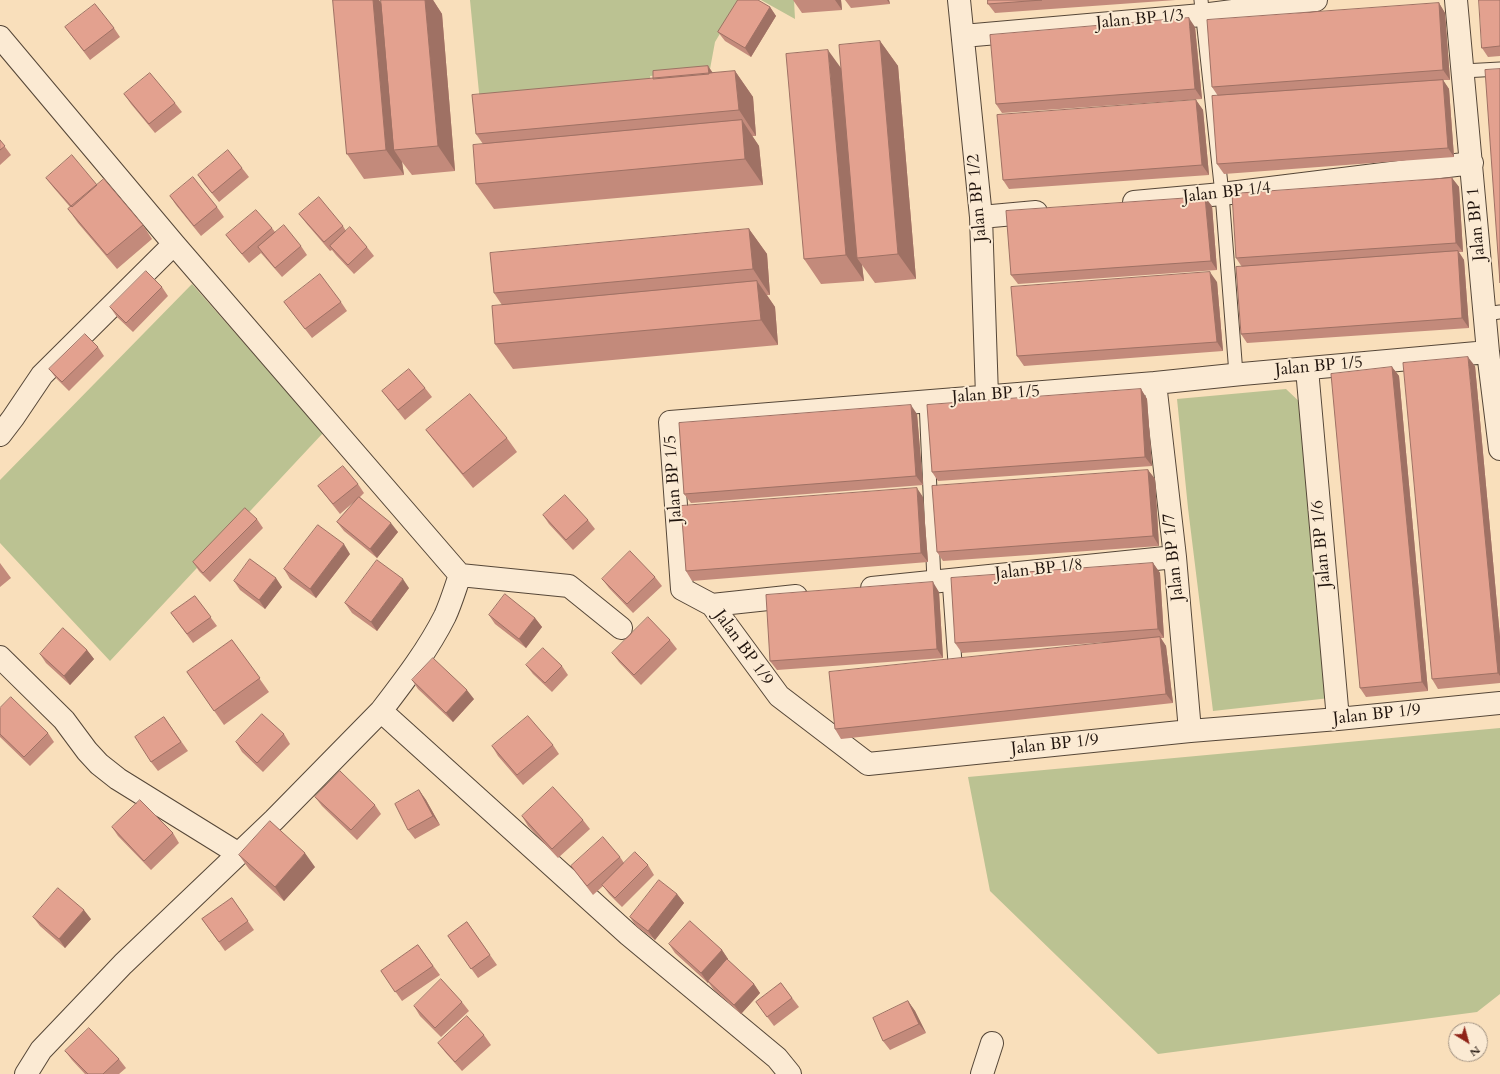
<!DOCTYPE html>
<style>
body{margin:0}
#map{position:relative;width:1500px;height:1074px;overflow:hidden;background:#f9dfbb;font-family:Cardo,serif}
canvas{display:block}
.north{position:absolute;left:1448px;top:1022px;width:40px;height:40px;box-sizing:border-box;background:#fbead3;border:1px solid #a39484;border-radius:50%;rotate:143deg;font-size:11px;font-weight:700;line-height:16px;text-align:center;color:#20140d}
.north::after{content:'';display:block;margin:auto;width:14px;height:18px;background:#8f2418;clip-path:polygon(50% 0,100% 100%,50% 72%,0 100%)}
</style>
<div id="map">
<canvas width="1500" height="1074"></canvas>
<div class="north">N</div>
</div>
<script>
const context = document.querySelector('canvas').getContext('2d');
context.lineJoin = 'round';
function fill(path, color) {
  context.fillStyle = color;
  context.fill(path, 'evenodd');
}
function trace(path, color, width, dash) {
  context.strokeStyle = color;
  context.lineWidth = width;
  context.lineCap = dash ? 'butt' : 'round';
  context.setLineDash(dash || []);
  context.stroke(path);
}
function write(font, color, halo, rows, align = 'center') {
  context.font = font + ' Cardo,serif';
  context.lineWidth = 4;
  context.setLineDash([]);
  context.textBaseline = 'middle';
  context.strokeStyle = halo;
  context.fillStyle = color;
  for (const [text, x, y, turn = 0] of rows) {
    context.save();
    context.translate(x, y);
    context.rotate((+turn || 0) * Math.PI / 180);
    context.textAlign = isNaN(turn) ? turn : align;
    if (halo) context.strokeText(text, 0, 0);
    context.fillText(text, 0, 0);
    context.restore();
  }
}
const green = new Path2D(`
 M470,0h270l-25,42 -5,27 -60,7 3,21 -172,16z
 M761,0h33l1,19z
 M192,284l131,149 -213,228 -110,-118v-63z
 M1286,389l19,18 25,291 -117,13 -25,-203 -11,-109z
 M1500,728v266l-23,18 -319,42 -168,-163 -22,-114z`);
const service = new Path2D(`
 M1201,0l21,194 14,180
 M1463,71l37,-2
 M1485,314l15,-2
 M926,401l8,180
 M949,579l6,84`);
const minor = new Path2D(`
 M959,0l22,217 6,179
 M1456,0l32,352 12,97
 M963,36l239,-21 114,-15
 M0,37l174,207 286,331c-5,14 -9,28 -15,41 -17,34 -41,65 -64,95l248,224 148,123 13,16
 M1134,202l88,-8 250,-31
 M981,217l55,-5
 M1488,352l-246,22 -87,9 -485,39 12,167 30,16 67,91 89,68 322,-33 148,-12 162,-16
 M1307,369l31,350
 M1155,383l20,174 15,174
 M0,435l13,-17 29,-43 132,-131
 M460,575l109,11 52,42
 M872,588l303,-31
 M712,605l84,-9
 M0,657l64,63 23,31 12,13 19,15 121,75
 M26,1074l15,-24 82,-86 151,-144 107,-109
 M982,1074l10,-31`);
const wall = new Path2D(`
 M333,0h46l3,4 -1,-4h52l9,14 13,157 -43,4 -10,-13 2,13 -40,4 -17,-25z
 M793,0h48l1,10 -40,3z
 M845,0h44l1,4 -39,4z
 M988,0h188l-181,13 -7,-9z
 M1500,0v56l-12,1 -6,-9z
 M1439,3l6,10 5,67h-7l6,9 5,68 -230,17 -7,-10 1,-68 -6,-9z
 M770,7l6,9 -25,41 -26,-16 -7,-9z
 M65,27l49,1 6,9 -30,23z
 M1195,27l7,72 -200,14 -6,-9z
 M880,41l18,25 18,213 -41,4 -13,-18 2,16 -43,3 -17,-25 37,-191z
 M708,66l5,7 22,-2 18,26 3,39h-4l7,10 4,39 -269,24 -18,-25 7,-40 -7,-10 177,-55z
 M124,94l51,9 7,9 -27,21 -24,-29z
 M1196,100l7,10 6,65 -200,14 -6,-9z
 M0,140l11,15 -11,10z
 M242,168l7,9 -30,25 -15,-18 -6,-9z
 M46,178l51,7 46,40 9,14 -35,30 -39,-46 -10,-14 3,-1 -18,-21z
 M1452,178l7,9 4,65h-4l5,8 5,68 -222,15 -6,-9 1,-67 -6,-9z
 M170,196l47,11 7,10 -23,19 -25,-31z
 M1212,206l5,64 -199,14 -7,-9z
 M299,214l44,12 3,5 21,16 7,9 -20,18 -18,-19 -4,-5 -2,1 -24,-28z
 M272,228l3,4 26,14 6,9 -25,22 -21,-24 -12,10 -16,-19 -7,-9z
 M749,229l18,25 3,41h-3l8,12 3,38 -265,24 -18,-25 7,-39 -8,-12z
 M1217,282l6,69 -199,15 -7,-10z
 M162,287l6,9 -35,36 -16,-15 -7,-10z
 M284,302h57l6,9 -35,27z
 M98,347l6,9 -35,35 -13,-13 -7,-9z
 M1475,366l25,271v46l-62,6 -6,-10z
 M1392,367l7,9 29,315 -62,6 -6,-9z
 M425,388l7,9 -27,23 -16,-20 -7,-9z
 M1141,389l6,10 5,67 -214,15 -6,-9z
 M917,414l6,71 -232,18 -7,-9z
 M426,430l81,8 10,14 -44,36 -37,-45z
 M1148,470l7,9 4,67 -216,15 -6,-9z
 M358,484l6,9 -4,4 38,35 -21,26 -33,-27 -7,-9 18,-21 -15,13 -15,-19 -7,-9z
 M923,497l5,65 -236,19 -6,-10z
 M543,515l45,5 7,9 -22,21 -24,-26z
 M257,519l6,9 -53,54 -11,-11 -6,-9z
 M350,554l-34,44 -26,-19 -6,-10z
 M0,563l11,15 -11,9z
 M1153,563l7,10 4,65h-3l5,8 7,57 -332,36 -6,-10 272,-87 -145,11 -7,-10z
 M655,577l7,9 -29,27 -24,-25 -7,-9z
 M234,581l48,6 -17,22 -25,-19z
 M409,588l-32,43 -25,-18 -7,-10z
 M939,592l4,66 -166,12 -7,-9z
 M195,596l22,30 -24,17 -22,-30z
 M489,615l46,3 7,9 -16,21 -31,-24z
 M232,640l37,52 -45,33 -37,-53z
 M670,640l7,9 -36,36 -22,-23 -7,-9z
 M87,650l7,9 -24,26 -24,-22 -6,-9z
 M526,665l36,1 6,9 -16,17 -19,-18z
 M412,680l62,19 -21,23 -35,-33z
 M0,708l48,25 6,9 -24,24 -30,-29z
 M164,717l24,34 -30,20 -7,-9z
 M284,734l6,10 -27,28 -21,-20 -6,-10z
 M553,745l6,9 -36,31 -25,-29 -6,-10z
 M419,790l7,10 14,25 -25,14 -7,-9z
 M315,797l60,8 6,9 -24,26 -35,-34z
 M522,816l61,4 7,9 -32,29 -30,-32z
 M112,827l61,6 6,10 -28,27 -33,-34z
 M239,855l76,12 -31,34 -35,-32z
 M620,857l4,6 24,2 6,10 -32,32 -13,-13 -6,-8 -10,9 -22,-29z
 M677,894l7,9 -29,37 -19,-14 -6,-9z
 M232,898l22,32 -29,21 -23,-32z
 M33,917l58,2 -26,29 -25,-22z
 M467,922l30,43 -19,13 -30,-42z
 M669,944l53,6 6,9v1l26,24 6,9 -19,21 -27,-24 -6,-8v1l-33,-30z
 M418,945l22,30 -38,26 -21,-30z
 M781,983l18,24 -25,19 -18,-24z
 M908,1001l7,10 11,22 -36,17 -7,-9z
 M462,1002l7,9 -28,26 -21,-21 -6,-10z
 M484,1035l7,10 -29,26 -17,-19 -7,-9z
 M65,1051l54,8 7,9 -7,6h-34l-13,-14z`);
const shadedWall = new Path2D(`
 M373,0h6l11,16 4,134 8,12 2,13 -18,-25z
 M425,0h8l9,14 13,157 -17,-25z
 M835,0h6l1,10z
 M887,0h2l1,4z
 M1439,3l6,10 5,67 -7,-10z
 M770,7l6,9 -25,41 -6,-9z
 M1189,18l6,9 7,72 -7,-10z
 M880,41l18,25 18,213 -18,-25z
 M828,50l18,25 11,183 5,7 2,16 -18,-26z
 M708,66l6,9 -4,15z
 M735,71l18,26 3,39 -17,-26z
 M1443,80l6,9 5,68 -6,-9z
 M1196,100l7,10 6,65 -7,-10z
 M742,120l17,26 4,39 -18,-26z
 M1452,178l7,9 4,65 -7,-9z
 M1205,197l7,9 5,64 -6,-9z
 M749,229l18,25 3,41 -17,-26z
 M1458,251l6,9 5,68 -7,-10z
 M1210,272l7,10 6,69 -6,-9z
 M757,281l18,26 3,38 -17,-25z
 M1468,357l7,9 25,271v39l-2,-3z
 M1392,367l7,9 29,315 -6,-9z
 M1141,389l6,10 5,67 -7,-9z
 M911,405l6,9 6,71 -7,-9z
 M1148,470l7,9 4,67 -6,-10z
 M917,488l6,9 5,65 -7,-9z
 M391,523l7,9 -21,26 -7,-9z
 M344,544l6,10 -34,44 -6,-9z
 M1153,563l7,10 4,65 -6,-9z
 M276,578l6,9 -17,22 -6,-9z
 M403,579l6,9 -32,43 -6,-9z
 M933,582l6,10 4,66 -6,-9z
 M535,618l7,9 -16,21 -7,-9z
 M1160,637l6,9 7,57 -7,-9z
 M87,650l7,9 -24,26 -6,-9z
 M467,690l7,9 -21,23 -7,-9z
 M419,790l7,10 14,25 -7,-9z
 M305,853l10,14 -31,34 -9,-14z
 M677,894l7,9 -29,37 -7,-9z
 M84,910l7,9 -26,29 -6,-9z
 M722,950l6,9 -20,24 -7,-10z
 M754,984l6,9 -19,21 -7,-9z
 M908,1001l7,10 11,22 -7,-9z`);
const building = new Path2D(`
 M333,0h40l13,150 -39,4z
 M381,0h44l13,146 -44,4z
 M738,0h20l12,7 -25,41 -27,-16z
 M988,0h54l-54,4z
 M1479,0h21v46l-18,2z
 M1439,3l4,67 -231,17 -5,-67z
 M95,4l19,24 -30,23 -19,-24z
 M1189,18l6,71 -199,15 -6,-69z
 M880,41l18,213 -41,4 -18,-213z
 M828,50l18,205 -42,4 -18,-205z
 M708,66l1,8 -56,5v-8z
 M1500,69v214l-15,-213z
 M735,71l4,39 -263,24 -4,-39z
 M150,73l25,30 -26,21 -25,-30z
 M1443,80l5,68 -231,16 -5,-68z
 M1196,100l6,65 -199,15 -6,-65z
 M742,120l3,39 -269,25 -3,-39z
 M0,140l5,6 -5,4z
 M228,150l14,18 -30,25 -14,-18z
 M72,155l25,30 -25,22 -26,-29z
 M193,177l24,30 -23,19 -24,-30z
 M1452,178l4,65 -220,15 -4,-64z
 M104,179l39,46 -36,30 -39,-46z
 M319,197l24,29 -19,16 -25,-28z
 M1205,197l6,64 -200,14 -5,-64z
 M256,210l16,18 -30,26 -16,-19z
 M284,225l17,21 -26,22 -17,-21z
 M350,227l17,20 -19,18 -18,-19z
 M749,229l4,40 -259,24 -4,-40z
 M1458,251l4,67 -221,16 -5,-67z
 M146,271l16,16 -36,36 -16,-16z
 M1210,272l7,70 -200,14 -6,-69z
 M320,274l21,28 -36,27 -21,-27z
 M757,281l4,39 -266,24 -3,-38z
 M85,334l13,13 -36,35 -13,-13z
 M1468,357l30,316 -66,6 -29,-316z
 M1392,367l30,315 -62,6 -29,-314z
 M409,369l16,19 -27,22 -16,-19z
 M1141,389l4,68 -213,15 -5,-67z
 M470,394l37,44 -44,36 -37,-44z
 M911,405l5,71 -232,18 -5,-71z
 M343,466l15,18 -25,20 -15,-18z
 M1148,470l5,66 -216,16 -5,-66z
 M917,488l4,65 -235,18 -5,-65z
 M565,495l23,25 -22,20 -23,-25z
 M359,497l32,26 -21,26 -33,-27z
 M245,508l12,11 -54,54 -10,-11z
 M318,525l26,19 -34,45 -26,-20z
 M630,551l25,26 -28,27 -25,-25z
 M250,559l26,19 -17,22 -25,-19z
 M377,560l26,19 -32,43 -26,-19z
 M1153,563l5,66 -203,14 -4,-65z
 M933,582l4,67 -167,12 -4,-66z
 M505,594l30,24 -16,21 -30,-24z
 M195,596l16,21 -24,17 -16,-21z
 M648,617l22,23 -36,35 -22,-22z
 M63,628l24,22 -23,26 -24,-22z
 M1160,637l6,57 -331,35 -6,-57z
 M232,640l28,38 -46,33 -27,-39z
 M543,648l19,18 -17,17 -19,-18z
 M433,658l34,32 -21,23 -34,-33z
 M11,697l37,36 -24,24 -24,-23v-26z
 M262,714l22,20 -27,29 -21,-21z
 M528,716l25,29 -36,30 -25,-29z
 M164,717l17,25 -30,20 -16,-25z
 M340,771l35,34 -24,25 -36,-33z
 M553,787l30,33 -31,29 -30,-33z
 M419,790l14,26 -25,14 -13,-26z
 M140,800l33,33 -29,28 -32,-34z
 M270,821l35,32 -30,34 -36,-32z
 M603,837l17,20 -33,29 -16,-20z
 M635,852l13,13 -33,33 -13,-13z
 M659,880l18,14 -29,37 -18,-14z
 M58,888l26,22 -25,29 -26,-22z
 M232,898l16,23 -29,21 -17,-23z
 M690,921l32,29 -21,23 -32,-29z
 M467,922l23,33 -19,14 -23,-33z
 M418,945l15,21 -38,26 -14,-21z
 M727,959l27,25 -20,21 -26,-24z
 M441,979l21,23 -27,26 -21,-22z
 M781,983l11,15 -25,19 -11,-15z
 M908,1001l11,23 -36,17 -10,-23z
 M467,1016l17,19 -29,27 -17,-19z
 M89,1028l30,31 -16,15h-15l-23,-23z`);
const streetNames = [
 ["Jalan BP 1/3",1140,20,-5],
 ["Jalan BP 1/4",1227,193,-6],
 ["Jalan BP 1/2",978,198,-95],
 ["Jalan BP 1",1477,224,-95],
 ["Jalan BP 1/5",1319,367,-5],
 ["Jalan BP 1/5",996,395,-4],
 ["Jalan BP 1/5",674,479,-94],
 ["Jalan BP 1/6",1322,544,-95],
 ["Jalan BP 1/7",1174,557,-96],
 ["Jalan BP 1/8",1039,570,-6],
 ["Jalan BP 1/9",743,648,54],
 ["Jalan BP 1/9",1377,715,-6],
 ["Jalan BP 1/9",1055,745,-6]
];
fill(green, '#bbc292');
trace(service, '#564738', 15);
trace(minor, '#564738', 24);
trace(service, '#fbead3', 13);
trace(minor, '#fbead3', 22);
fill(wall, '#c38a7b');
fill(shadedWall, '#9f7164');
fill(building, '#e3a18f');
trace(building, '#9f7164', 1);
write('17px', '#20140d', '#fbead3', streetNames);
</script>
